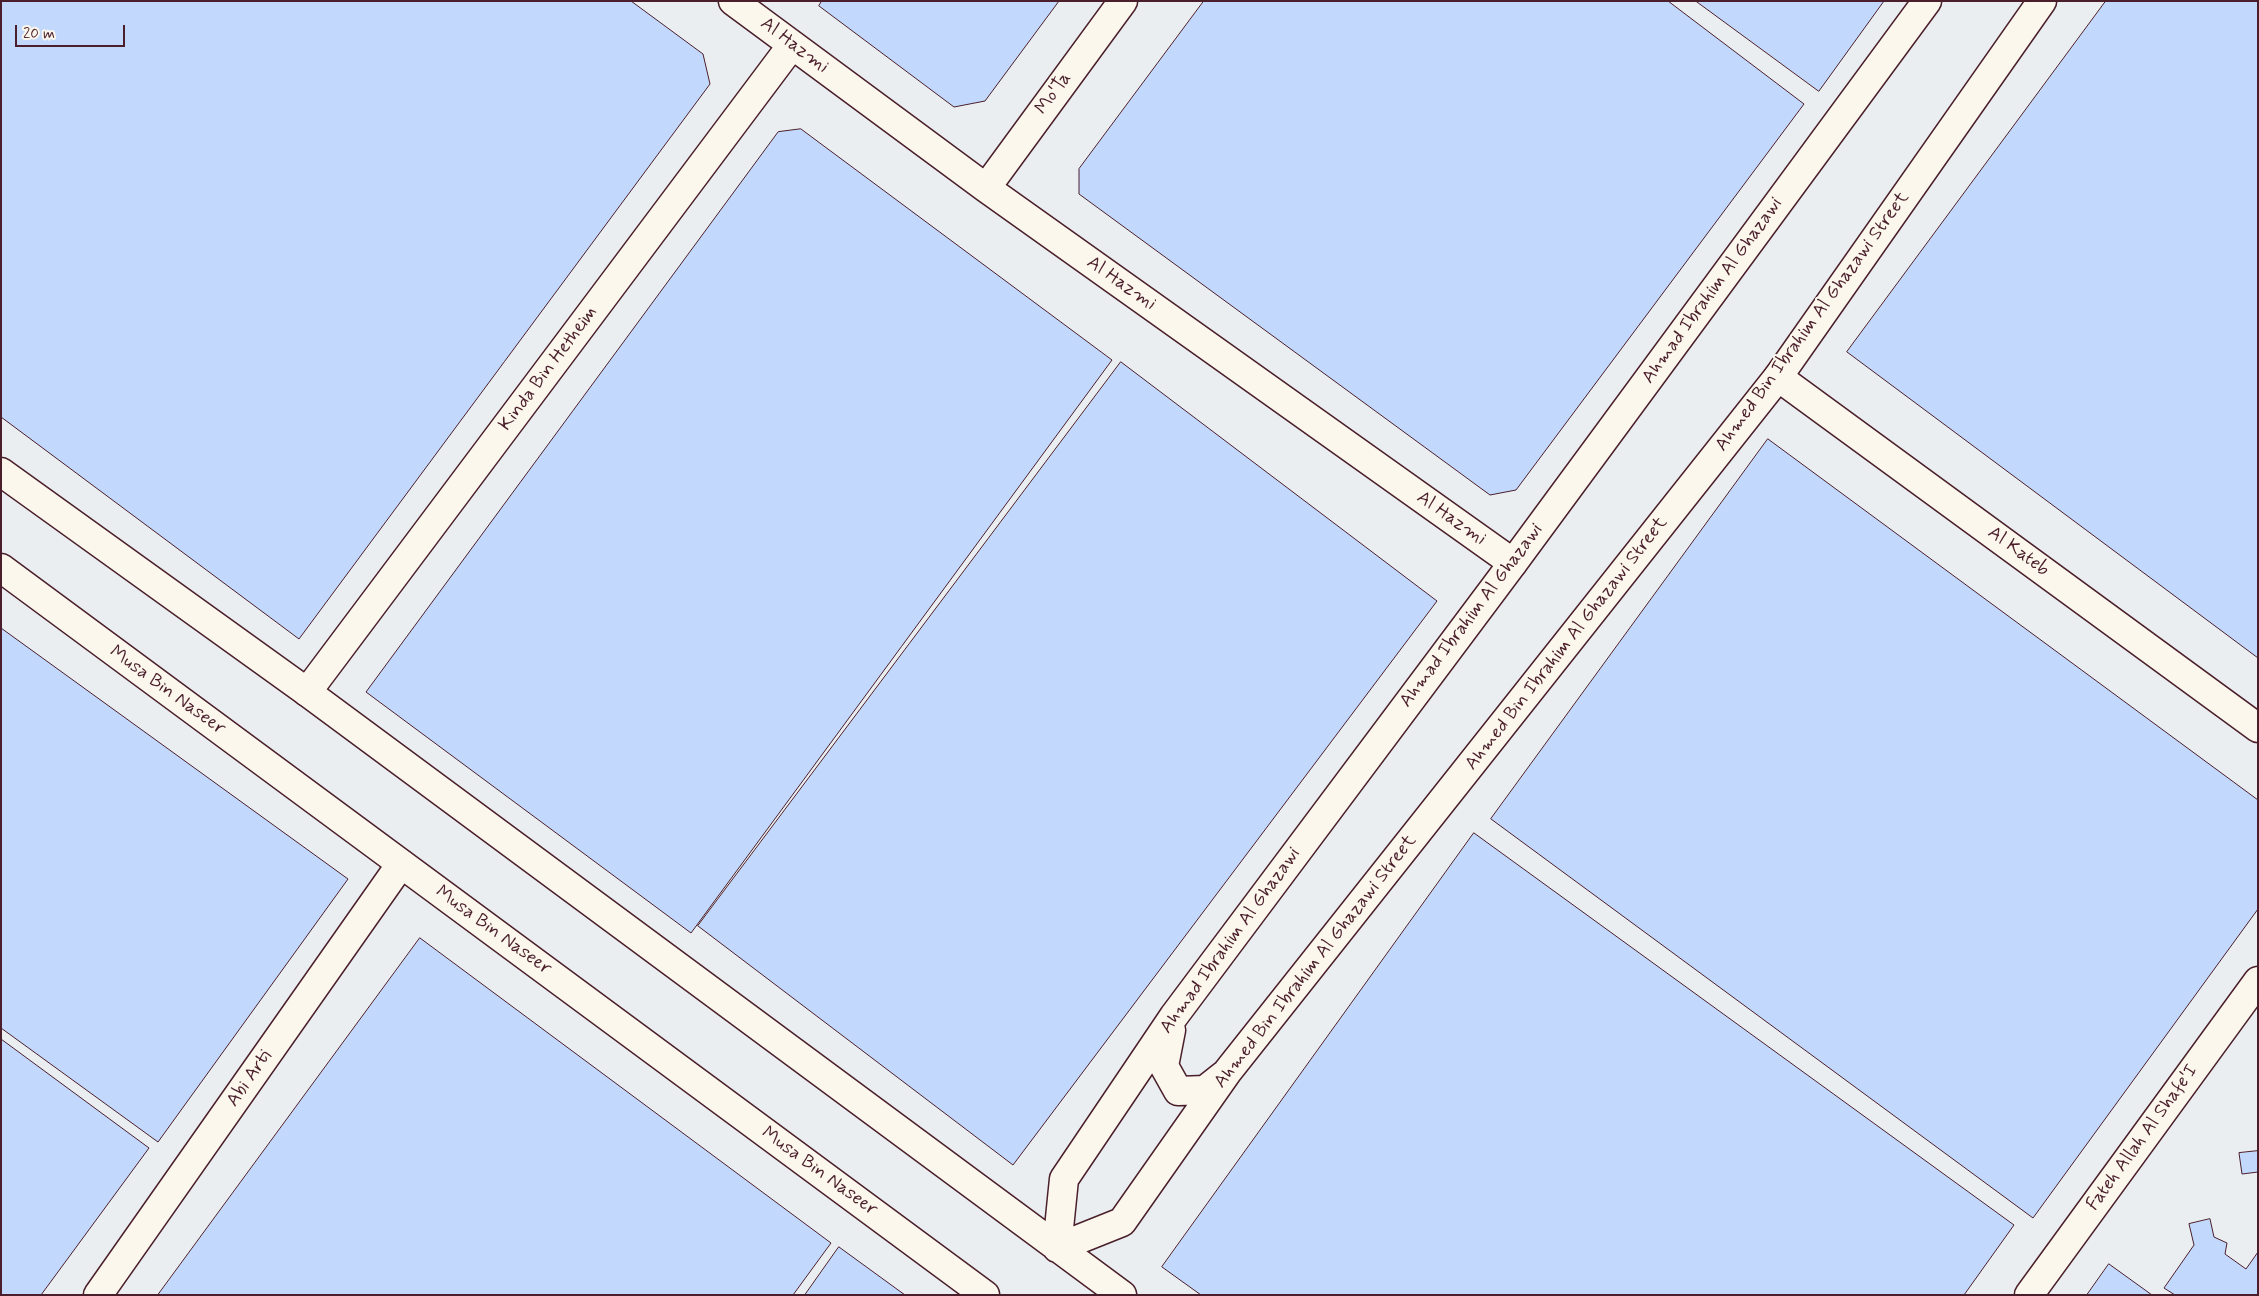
<!DOCTYPE html>
<style>
body{margin:0}
#map{position:relative;width:2259px;height:1296px;overflow:hidden;background:#eaeef1;font-family:Mynerve,sans-serif}
canvas{display:block}
.frame{position:absolute;inset:0;border:2px solid #4a1f2b;pointer-events:none}
.scale{position:absolute;left:15px;top:25px;width:110px;height:22px;box-sizing:border-box;border:2px solid #4a1f2b;border-top:0;padding-left:6px;font-size:15px;line-height:18px;white-space:nowrap;color:#4a1f2b;-webkit-text-stroke:4px #fbf7ec;paint-order:stroke}
</style>
<div id="map">
<canvas width="2259" height="1296"></canvas>
<div class="frame"></div>
<div class="scale">20 m</div>
</div>
<script>
const context = document.querySelector('canvas').getContext('2d');
context.lineJoin = 'round';
function fill(path, color) {
  context.fillStyle = color;
  context.fill(path, 'evenodd');
}
function trace(path, color, width, dash) {
  context.strokeStyle = color;
  context.lineWidth = width;
  context.lineCap = dash ? 'butt' : 'round';
  context.setLineDash(dash || []);
  context.stroke(path);
}
function write(font, color, halo, rows, align = 'center') {
  context.font = font + ' Mynerve,sans-serif';
  context.lineWidth = 4;
  context.setLineDash([]);
  context.textBaseline = 'middle';
  context.strokeStyle = halo;
  context.fillStyle = color;
  for (const [text, x, y, turn = 0] of rows) {
    context.save();
    context.translate(x, y);
    context.rotate((+turn || 0) * Math.PI / 180);
    context.textAlign = isNaN(turn) ? turn : align;
    if (halo) context.strokeText(text, 0, 0);
    context.fillText(text, 0, 0);
    context.restore();
  }
}
const building = new Path2D(`
 M1,1h630l72,53 7,30 -411,555 -298,-222z
 M822,1h237l-74,100 -31,6 -135,-101z
 M1204,1h464l136,103 -288,386 -26,5 -411,-301v-25z
 M1696,1h188l-65,90z
 M2106,1h152v657l-411,-306z
 M801,129l311,231 -421,573 -325,-241 412,-560z
 M1121,362l316,239 -424,564 -315,-239z
 M1768,439l490,361v109l-225,309 -542,-399z
 M1,628l347,251 -190,263 -157,-114z
 M1474,833l540,392 -50,70h-763l-39,-28z
 M420,938l411,305 -38,52h-635z
 M1,1039l148,109 -108,147h-40z
 M2258,1151v21l-16,2 -3,-21z
 M2210,1219l4,18 13,6 -2,11 21,15 12,-17v43h-83l-11,-7 30,-43 -5,-21z
 M839,1247l66,48h-100z
 M2109,1264l43,31h-65z`);
const minor = new Path2D(`
 M733,1l253,187 527,375
 M986,188l137,-187
 M1778,377l480,351
 M307,692l485,-647
 M98,1295l303,-431
 M2029,1295l229,-314`);
const tertiary = new Path2D(`
 M1927,1l-414,562 -339,453 -110,163 -7,69 65,-26 106,-151 550,-694 264,-376
 M1,472l306,220 815,603
 M1,568l984,727
 M1171,1030l-7,36 14,25 27,-1 19,-15`);
const streetNames = [
 ["Al Hazmi",794,46,37],
 ["Mo'Ta",1054,94,-54],
 ["Al Hazmi",1121,284,35],
 ["Ahmad Ibrahim Al Ghazawi",1713,291,-54],
 ["Ahmed Bin Ibrahim Al Ghazawi Street",1813,322,-54],
 ["Kinda Bin Hetheim",549,369,-53],
 ["Al Hazmi",1451,519,35],
 ["Al Kateb",2018,552,36],
 ["Ahmad Ibrahim Al Ghazawi",1472,616,-53],
 ["Ahmed Bin Ibrahim Al Ghazawi Street",1567,644,-52],
 ["Musa Bin Naseer",167,691,36],
 ["Musa Bin Naseer",493,931,36],
 ["Ahmad Ibrahim Al Ghazawi",1231,941,-54],
 ["Ahmed Bin Ibrahim Al Ghazawi Street",1316,962,-52],
 ["Abi Arti",250,1079,-55],
 ["Fateh Allah Al Shafe'I",2143,1138,-54],
 ["Musa Bin Naseer",819,1172,36]
];
fill(building, '#c3d8fd');
trace(building, '#4a1f2b', 1);
trace(minor, '#4a1f2b', 31);
trace(tertiary, '#4a1f2b', 31);
trace(minor, '#fbf7ec', 28);
trace(tertiary, '#fbf7ec', 28);
write('19px', '#4a1f2b', '#fbf7ec', streetNames);
</script>
